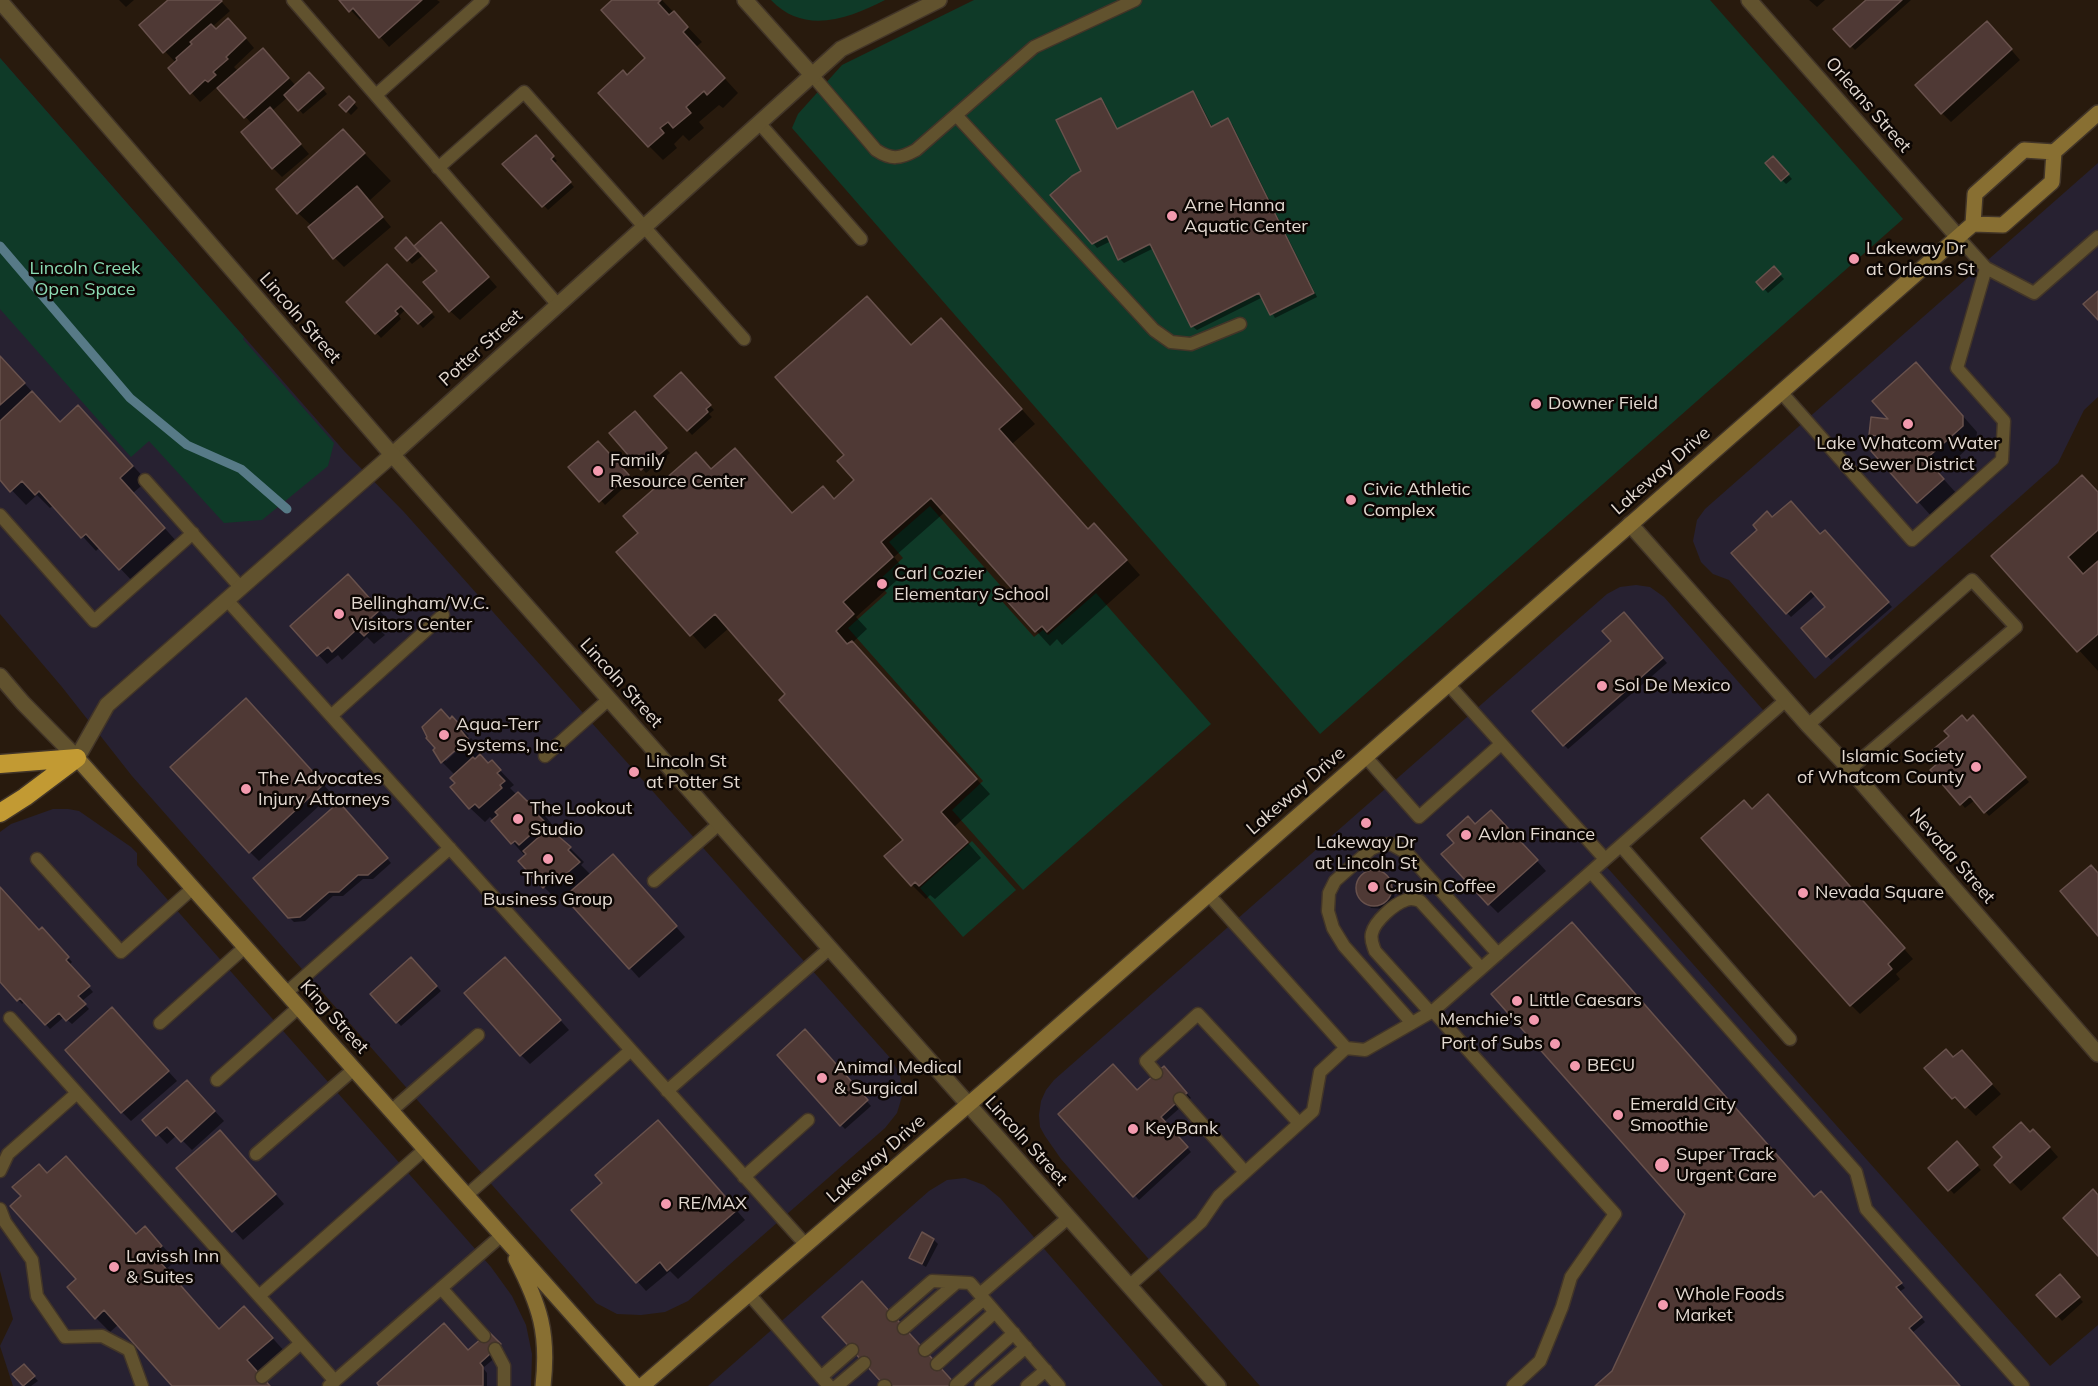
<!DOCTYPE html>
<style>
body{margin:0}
canvas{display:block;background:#281a0d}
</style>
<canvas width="2098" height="1386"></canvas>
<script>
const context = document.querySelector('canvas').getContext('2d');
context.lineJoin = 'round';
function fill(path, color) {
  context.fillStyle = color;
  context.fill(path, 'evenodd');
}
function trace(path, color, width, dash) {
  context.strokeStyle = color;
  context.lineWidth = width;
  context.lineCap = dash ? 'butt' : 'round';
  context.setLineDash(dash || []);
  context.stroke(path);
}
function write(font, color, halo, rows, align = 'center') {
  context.font = font + ' Mulish,sans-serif';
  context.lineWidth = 5;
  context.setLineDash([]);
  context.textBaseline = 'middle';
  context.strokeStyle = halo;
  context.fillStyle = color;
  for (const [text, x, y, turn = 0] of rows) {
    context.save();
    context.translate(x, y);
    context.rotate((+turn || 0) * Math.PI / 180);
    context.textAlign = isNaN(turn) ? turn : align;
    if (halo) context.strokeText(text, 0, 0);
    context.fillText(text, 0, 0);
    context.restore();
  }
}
const commercial = new Path2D(`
 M0,58l345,394 59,60 488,548 8,15 3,18 -6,20 -12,15 -197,173 -23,11 -24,3 -24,-1 -21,-11 -464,-527 -70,-89 -62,-73z
 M2098,163v234l-14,13 -26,53 -243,216 -86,-99 -16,-6 -12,-12 -8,-21 4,-21 8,-11z
 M1636,585l14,2 14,10 106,121 -165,147 445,501 48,-41v61h-838l-199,-227 -16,-23 -5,-9 -1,-12 2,-14 5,-11 8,-10 553,-486 13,-7z
 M53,809h15l11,2 52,36 6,6v12l354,402 21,29 14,29 6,29 -1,32h-518l-13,-40 13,-27 -13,-48v-439l11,-8z
 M965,1178l19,7 16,13 163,188h-455l221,-195 18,-11z`);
const green = new Path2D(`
 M771,0h114c-37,19 -81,35 -114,0z
 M974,0h736l193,219 -583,515 -528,-606 6,-14 44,-49z
 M0,58l244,279 -1,2 91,104 -6,23 -66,54 -38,3 -75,-82 -18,16 -131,-148z
 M930,506l77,87 -7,6 34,38 9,-7 5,5 48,-42 115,131 -188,166 -71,-80 31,-29 -135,-153 39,-35 -10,-11 26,-24 -14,-16z
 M972,841l44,49 -53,47 -43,-49z`);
const shadow = new Path2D(`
 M119,0h15l-8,7z
 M170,0h50l10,11 -18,16 4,4 22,-2 16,19 -20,19 4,4 34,-12 24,27 18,-8 13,16 -24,20 -15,-17 -16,14 37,43 -27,23 -9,-9 -21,-44 -32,-35 -2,2 -2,-3 -16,14 -9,-10 -15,-29 -35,-37z
 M341,0h96l3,2 -51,45 -26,-30 -3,3z
 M615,0h47l40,42 -6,5 42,46 -15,15 -4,-3 -20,17 5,6 -15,13 -6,-6 -9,9 3,4 -14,12 -14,-14 -22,-69 21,-18z
 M1809,0h16l-8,7z
 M1868,0h43l-56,50 -4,-4z
 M1996,32l24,28 -69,62 -9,-9z
 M1193,92l4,5 16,31 14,-8 5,4 85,173 -42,21 -12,-21 -66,33 -5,-4 -38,-78 -30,15 -4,-4 -9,-18 -14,7 -4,-5 -10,-71 18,-73 4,5 13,26z
 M349,98l9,10 -7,7 -10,-10z
 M343,131l48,50 -22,20 22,26 -47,40 -9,-9 -23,-32 -14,-13z
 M540,141l17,20 -3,3 20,23 -26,23 -25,-28z
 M1777,162l15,17 -6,5 -4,-4z
 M450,234l47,53 -37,33 -10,-9 -11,-40z
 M406,239l16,17 -10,8 -15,-16z
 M387,266l48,51 -12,11 -17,-19 -7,7 2,3 -20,19 -33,-36z
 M1774,268l10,11 -16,14 -10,-11z
 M955,335l80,89 -23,20 76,86 20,9 32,36 -78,70 -5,-6 -7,7 -42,-46 9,-8 -72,-80 -51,45 12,15 -50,45 11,12 -15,14 138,151 -36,33 27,31 -46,41 -5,-4 -4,4 -14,-14 -7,-45 -118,-146 -58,-66 -24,21 -86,-97 116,-102 58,64 41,-14 22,-20 -10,-25 65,-108z
 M0,356l60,67 32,-2 55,60 -14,12 45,50 -44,40 -34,-36 -4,4 -42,-46 -4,3 -13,-13 -11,10 -26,-27z
 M681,374l33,36 -5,4 3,3 -20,18 -35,-39z
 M1930,379l47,53 -1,9 -37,33 18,20 -25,23 -59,-66 7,-7 -9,-10 21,-13z
 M639,417l31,36 -24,20 -35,-40z
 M598,443l34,37 -27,25 -35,-38z
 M2098,493v178l-105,-115z
 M1773,519l47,17h9l63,71 -61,53 -28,-31 24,-22 -11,-12 -25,22 -4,-4z
 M357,585l31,35 -9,9 6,6 -11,9 -7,-7 -25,23 -4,-5 -11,9 -35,-38z
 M1628,619l39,44 -99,86 -4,-4 49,-103z
 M255,709l77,85 -73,67 -9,-9z
 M452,719l17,17 -25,23 2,2 25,-23 3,3 -2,2 10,11 -3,2 9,9 4,-3 22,23 -4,3 7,7 10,8 4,-1 15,15 5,6v6l33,33 -3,3 10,10 31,-10 63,72 -46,41 -74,-83 -7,6 -14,-14 -19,-31 -31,-35 -4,-4 -5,5 -15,-14 -13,-25 -2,-8 -13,-13 -7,-12z
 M1977,722l52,60 -40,34 -14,-16 -10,8 -33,-38 9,-8z
 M1778,806l135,153 -17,15 4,5 -40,35 -9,-9 -99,-194z
 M343,809l48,54 -18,16h-10l-20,17h-10l-28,25 -11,1 -5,-5z
 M1501,821l45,50 -48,42 -9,-9 -14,-78z
 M1368,871l13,1 14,15 -1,13 -9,9 -14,-1 -14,-15 1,-13z
 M0,889l39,43 3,-3 30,33 -3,3 24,27 -11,9 7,8 -17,15 -8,-7 -14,12 -25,-28 -3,3 -22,-24z
 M415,963l26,28 -40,35 -29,-32z
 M514,968l55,62 -39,34 -9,-9z
 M121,1019l56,62 -46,40 -9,-9z
 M809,1036l62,70 -26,23 -4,-4z
 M1954,1059l17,3 30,32 -25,22 -11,-11 -2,2 -37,-39z
 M1164,1069l27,29 -27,24 27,30 -52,48 -79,-86 77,-22z
 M196,1091l28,30 -32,29 -15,-15 -10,9 -23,-24z
 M667,1131l78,89 -67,59 -8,-8 -24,20 -72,-81z
 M2030,1134l13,6 15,17 -37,34 -25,-26z
 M229,1141l55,63 -41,36 -65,-72z
 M1957,1144l24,26 -27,24 -24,-26z
 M47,1174l89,62 23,6 17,19 -10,8 54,61 38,-8 28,31 -25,22 9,11h-96l-56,-61 -8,7 -14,-14 -18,-39z
 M1826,1197l79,91 -6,4 26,30 -13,11 46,53h-361l218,-187z
 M934,1240l4,4 -12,23 -15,-9z
 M2064,1281l19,21 -21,19 -23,-26z
 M489,1334l15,16 -21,18 4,5v13h-106l88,-34z
 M28,1370l10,11 -7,5h-6l-11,-12z`);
const stream = new Path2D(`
 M0,246l130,152 57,47 54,24 46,40`);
const building = new Path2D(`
 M168,0h53l1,1 -59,52 -24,-28z
 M339,0h83l-43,38 -26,-30 -4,4z
 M612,0h49l-3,3 11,12 5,-4 14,16 -5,5 42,46 -18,17 -3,-4 -18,16 5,6 -18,15 -5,-6 -8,6 4,5 -16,14 -50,-54 25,-23 4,5 18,-17 -44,-48z
 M1866,0h36l-52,47 -17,-18z
 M228,18l18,20 -20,19 2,2 -15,13 3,3 -8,7 -3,-2 -15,14 -22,-26 9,-8 -1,-2 16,-14 -2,-2 21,-18 5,5z
 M1987,21l25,28 -71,65 -26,-29z
 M263,48l26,30 -45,40 -27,-30z
 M309,72l15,16 -26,23 -14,-16z
 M1193,91l18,36 17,-9 86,175 -44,22 -11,-22 -68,34 -41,-83 -32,16 -11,-24 -15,8 -42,-49 22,-19 9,-5 -25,-51 45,-22 16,31z
 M349,96l6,6 -9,10 -7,-7z
 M270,107l31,37 -29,25 -31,-37z
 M343,129l22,24 -68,61 -21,-25z
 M536,135l18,21 -3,3 20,23 -29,25 -40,-43z
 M1773,156l16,18 -8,7 -16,-18z
 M357,186l26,31 -50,42 -25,-32z
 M441,222l48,55 -40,35 -26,-30 14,-11 -23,-25z
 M406,237l12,14 -11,10 -12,-13z
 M387,264l45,48 -14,12 -17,-18 -6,5 3,3 -23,20 -29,-32z
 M1774,266l7,8 -18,16 -7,-8z
 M2098,291v29l-15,-16z
 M867,296l44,49 30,-27 81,91 -23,20 89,100 6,-6 33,37 -80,72 -5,-6 -7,6 -29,-32 9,-8 -84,-94 -50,44 12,15 -50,45 11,12 -18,17 11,13 5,-3 125,138 -36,33 27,30 -49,44 -4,-4 -4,4 -27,-30 19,-16 -124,-140 6,-6 -70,-80 -25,22 -74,-84 22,-19 -15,-17 73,-64 15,17 24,-21 57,65 31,-27 11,13 20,-19 -17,-19 7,-6 -69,-78z
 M0,356l25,27 -25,22z
 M1916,362l47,54v10l-37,33 18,20 -27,24 -46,-52 15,-14 -17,-2 2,-18 17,2 -16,-18z
 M681,372l30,33 -5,4 2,3 -21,19 -33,-35z
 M32,391l28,31 18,-17 55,61 -13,12 45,50 -46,42 -33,-36 -5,4 -42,-47 -4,4 -13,-14 -12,11 -10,-12v-59z
 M635,411l32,37 -26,22 -32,-37z
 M598,441l31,34 -30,27 -31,-35z
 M2082,475l16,17v38l-30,27 15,17 15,-13v73l-21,18 -86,-96z
 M1791,501l29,33 5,-4 64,72 -63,55 -25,-29 24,-21 -14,-16 -25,23 -55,-61 26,-23 -4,-5 14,-14 5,6z
 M348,574l32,36 -9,8 6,6 -13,12 -7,-7 -25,23 -4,-5 -11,9 -27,-30z
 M1624,612l39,46 -100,88 -31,-35 79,-70 -9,-10z
 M246,698l78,86 -75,69 -79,-86z
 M441,709l9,10 2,-3 9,10 -2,2 9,11 -27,24 -8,-13 2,-2 -9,-10 1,-1 -5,-10z
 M1962,715l5,6 6,-6 53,62 -42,36 -14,-17 -10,9 -30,-35 9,-8 -9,-10 19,-16 -5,-5z
 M480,754l8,9 4,-3 9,10 -4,3 8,8 -5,4 2,3 -23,20 -4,-4 -6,5 -19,-22 5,-4 -5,-5 23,-21 2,2z
 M518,792l9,9h5l6,6 -1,7 8,8 -26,23 -4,-4 -4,3 -20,-23 7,-6 -3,-3z
 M1768,794l137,154 -17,16 4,5 -42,37 -149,-168 43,-38 8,9z
 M339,802l49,56 -20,17h-10l-19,17h-10l-29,25 -12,1 -35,-40z
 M1491,810l47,50 -50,45 -47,-51 13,-11 -7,-8 21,-19 7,8z
 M549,828l22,19 -3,3 12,12 -27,23 -3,-4 -7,7 -25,-27 8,-7 -3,-3z
 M613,854l64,72 -48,43 -65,-72z
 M2091,865l7,8v63l-38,-45z
 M1356 888a18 18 0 1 1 36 0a18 18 0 1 1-36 0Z
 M0,887l39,43 3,-3 27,30 -3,3 24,26 -12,10 8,8 -20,17 -7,-8 -14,12 -25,-27 -3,3 -17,-19z
 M1572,922l242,275 7,-6 81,92 -6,4 26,30 -13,11 51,58h-365l17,-15 73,-157 -194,-220z
 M411,957l26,29 -41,37 -26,-29z
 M505,957l56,63 -41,36 -56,-63z
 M112,1007l57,64 -48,42 -56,-63z
 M805,1029l63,71 -28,26 -63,-71z
 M1946,1049l7,8 9,-7 30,34 -27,24 -10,-11 -3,2 -28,-31z
 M1113,1064l24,26 27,-24 23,27 -26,24 27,30 -55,50 -75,-83z
 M187,1080l28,31 -34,31 -14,-15 -11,9 -14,-16z
 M658,1120l79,90 -70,61 -7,-9 -24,21 -65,-73 31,-27 -7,-8z
 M2021,1122l9,10 3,-3 17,18 -40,36 -16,-18 8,-8 -9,-10z
 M220,1130l56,64 -44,38 -56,-64z
 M1957,1141l21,24 -30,26 -20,-23z
 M66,1156l70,78 9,-8 17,20 -9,8 66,75 25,-23 29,32 -26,22 23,26h-98l-68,-76 -9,9 -28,-32 9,-8 -66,-73 11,-10 -9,-9 27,-23 8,9z
 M2093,1189l5,6v61l-35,-38z
 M922,1232l12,7 -12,25 -13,-6z
 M2060,1274l20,23 -24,20 -20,-22z
 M862,1281l95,105h-72l-63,-69z
 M444,1323l24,27 21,-18 12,12 -21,19 3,4v19h-104l-2,-3z
 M24,1364l11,12 -12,10 -11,-12z`);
const service = new Path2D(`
 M293,0l265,305
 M813,76l63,74c15,10 24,9 40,0l118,-103 101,-47
 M376,95l107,-95
 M956,115l198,215 17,12 20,2 49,-20
 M760,124l101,115
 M438,168l86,-76 220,247
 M1958,237l28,31 48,25 64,-56
 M1781,392l131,148 90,-80 2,-39 -47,-53 29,-100
 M145,480l96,108
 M0,515l94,106 99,-88
 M227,600l579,645
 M1448,684l157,175
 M331,716l112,-101
 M1808,725l164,-145 44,47 -166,142
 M545,756l64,-57
 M1365,756l54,61 82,-73
 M1621,846l169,193
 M37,859l84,93 72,-64
 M1591,872l265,300 10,37 157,177
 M654,881l65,-57
 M1208,894l138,154 19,2 68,-39 182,203 -44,63 -9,30 -22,54 -27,25
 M286,993l164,-145
 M1433,1011l353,-311
 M1430,1012l-55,-61c-2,-6 -5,-11 -3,-18 3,-12 22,-29 34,-33 5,-2 9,-1 14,1l61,67
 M10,1018l325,363
 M160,1023l85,-76
 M1412,1023l-68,-77 -11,-18 -5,-17 1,-18 6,-12 36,-32 9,-4 11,-1 16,9 91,101
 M1156,1073l-10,-12 52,-47 101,109
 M217,1080l82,-73
 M667,1091l163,-143
 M1180,1099l65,73
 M391,1111l87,-76
 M256,1154l98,-85
 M0,1171l8,-17 69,-61
 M744,1177l64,-57
 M467,1195l164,-145
 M0,1209l5,13 27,38 5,36 28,41 37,-1 27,14 13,36
 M1129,1286l72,-64 18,-26 94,-85 7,-39 26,-24
 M441,1288l43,48
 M749,1294l80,92
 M980,1294l88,-76
 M259,1296l166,-147
 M893,1315l39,-34 38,2 89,103
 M904,1328l52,-45
 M495,1349l9,17v20
 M925,1350l59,-51
 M937,1364l58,-52
 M262,1377l39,-34
 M821,1377l31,-27
 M956,1385l58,-52
 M329,1386l173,-151
 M837,1386l27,-23
 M884,1386h1
 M981,1386l45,-39
 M1027,1386l19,-16`);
const minor = new Path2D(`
 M745,0l68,76
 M1749,0l209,237
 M392,455l449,-406 98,-49
 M1630,524l178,201 42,44 248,285
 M0,676l23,27 54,55`);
const tertiary = new Path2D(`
 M0,1l389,450 829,935
 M77,758l30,-53 285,-250`);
const secondary = new Path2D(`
 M1973,224l30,1 49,-43 2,-30 44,-39
 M77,758l559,628
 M516,1259c24,47 33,74 27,127
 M642,1386l363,-313 953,-836 15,-13 2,-30 49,-44 30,2`);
const motorway = new Path2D(`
 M0,764l77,-6
 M0,813l25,-16 52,-39`);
const markers = [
 [1172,216,6,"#f29aae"],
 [1854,259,6,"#f29aae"],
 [1536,404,6,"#f29aae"],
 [1908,424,6,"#f29aae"],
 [598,471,6,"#f29aae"],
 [1351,500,6,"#f29aae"],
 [882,584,6,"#f29aae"],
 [339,614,6,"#f29aae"],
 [1602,686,6,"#f29aae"],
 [444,735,6,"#f29aae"],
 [1976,767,6,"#f29aae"],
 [634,772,6,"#f29aae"],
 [246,789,6,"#f29aae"],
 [518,819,6,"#f29aae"],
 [1366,823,6,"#f29aae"],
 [1466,835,6,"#f29aae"],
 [548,859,6,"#f29aae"],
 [1373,887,6,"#f29aae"],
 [1803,893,6,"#f29aae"],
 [1517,1001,6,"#f29aae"],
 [1534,1020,6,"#f29aae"],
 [1555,1044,6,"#f29aae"],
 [1575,1066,6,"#f29aae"],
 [822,1078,6,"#f29aae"],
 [1618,1115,6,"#f29aae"],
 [1133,1129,6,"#f29aae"],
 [1662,1165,8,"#f29aae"],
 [666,1204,6,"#f29aae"],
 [114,1267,6,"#f29aae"],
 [1663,1305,6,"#f29aae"]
];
const streetNames = [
 ["Orleans Street",1868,105,49],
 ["Lincoln Street",300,318,49],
 ["Potter Street",481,348,-42],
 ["Lakeway Drive",1661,471,-41],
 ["Lincoln Street",621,683,48],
 ["Lakeway Drive",1296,791,-41],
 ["Nevada Street",1952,856,49],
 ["King Street",334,1017,48],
 ["Lincoln Street",1026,1141,48],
 ["Lakeway Drive",876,1159,-41]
];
const poiNames = [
 ["Arne Hanna",1184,206],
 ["Aquatic Center",1184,227],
 ["Lakeway Dr",1866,249],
 ["at Orleans St",1866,270],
 ["Downer Field",1548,404],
 ["Lake Whatcom Water",1908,444,"center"],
 ["& Sewer District",1908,465,"center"],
 ["Family",610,461],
 ["Resource Center",610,482],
 ["Civic Athletic",1363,490],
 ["Complex",1363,511],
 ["Carl Cozier",894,574],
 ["Elementary School",894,595],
 ["Bellingham/W.C.",351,604],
 ["Visitors Center",351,625],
 ["Sol De Mexico",1614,686],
 ["Aqua-Terr",456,725],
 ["Systems, Inc.",456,746],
 ["Islamic Society",1964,757,"right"],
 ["of Whatcom County",1964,778,"right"],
 ["Lincoln St",646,762],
 ["at Potter St",646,783],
 ["The Advocates",258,779],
 ["Injury Attorneys",258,800],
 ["The Lookout",530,809],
 ["Studio",530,830],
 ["Avlon Finance",1478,835],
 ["Lakeway Dr",1366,843,"center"],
 ["at Lincoln St",1366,864,"center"],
 ["Thrive",548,879,"center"],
 ["Business Group",548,900,"center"],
 ["Crusin Coffee",1385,887],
 ["Nevada Square",1815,893],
 ["Little Caesars",1529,1001],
 ["Menchie's",1522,1020,"right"],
 ["Port of Subs",1543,1044,"right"],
 ["BECU",1587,1066],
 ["Animal Medical",834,1068],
 ["& Surgical",834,1089],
 ["Emerald City",1630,1105],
 ["Smoothie",1630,1126],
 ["KeyBank",1145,1129],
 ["Super Track",1676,1155],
 ["Urgent Care",1676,1176],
 ["RE/MAX",678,1204],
 ["Lavissh Inn",126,1257],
 ["& Suites",126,1278],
 ["Whole Foods",1675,1295],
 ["Market",1675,1316]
];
const parkNames = [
 ["Lincoln Creek",85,269],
 ["Open Space",85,290]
];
fill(commercial, '#272131');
fill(green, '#0f3a28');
fill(shadow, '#0007');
trace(stream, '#577a87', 9);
fill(building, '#4f3935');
trace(building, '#68514c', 1.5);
trace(service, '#423528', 15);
trace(minor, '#423528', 18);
trace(tertiary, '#423528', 18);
trace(secondary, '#423528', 18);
trace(motorway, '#423528', 21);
trace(service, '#61522e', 12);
trace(minor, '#61522e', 15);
trace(tertiary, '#61522e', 15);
trace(secondary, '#886f32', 15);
trace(motorway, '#c29a33', 18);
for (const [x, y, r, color] of markers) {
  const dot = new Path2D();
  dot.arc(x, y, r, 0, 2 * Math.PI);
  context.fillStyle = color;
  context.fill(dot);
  trace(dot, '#0c0603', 2);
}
write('18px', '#e3d9d1', '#0c0603', streetNames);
write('18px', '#e3d9d1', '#0c0603', poiNames, 'left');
write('18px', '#8cdbb4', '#0c0603', parkNames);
</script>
